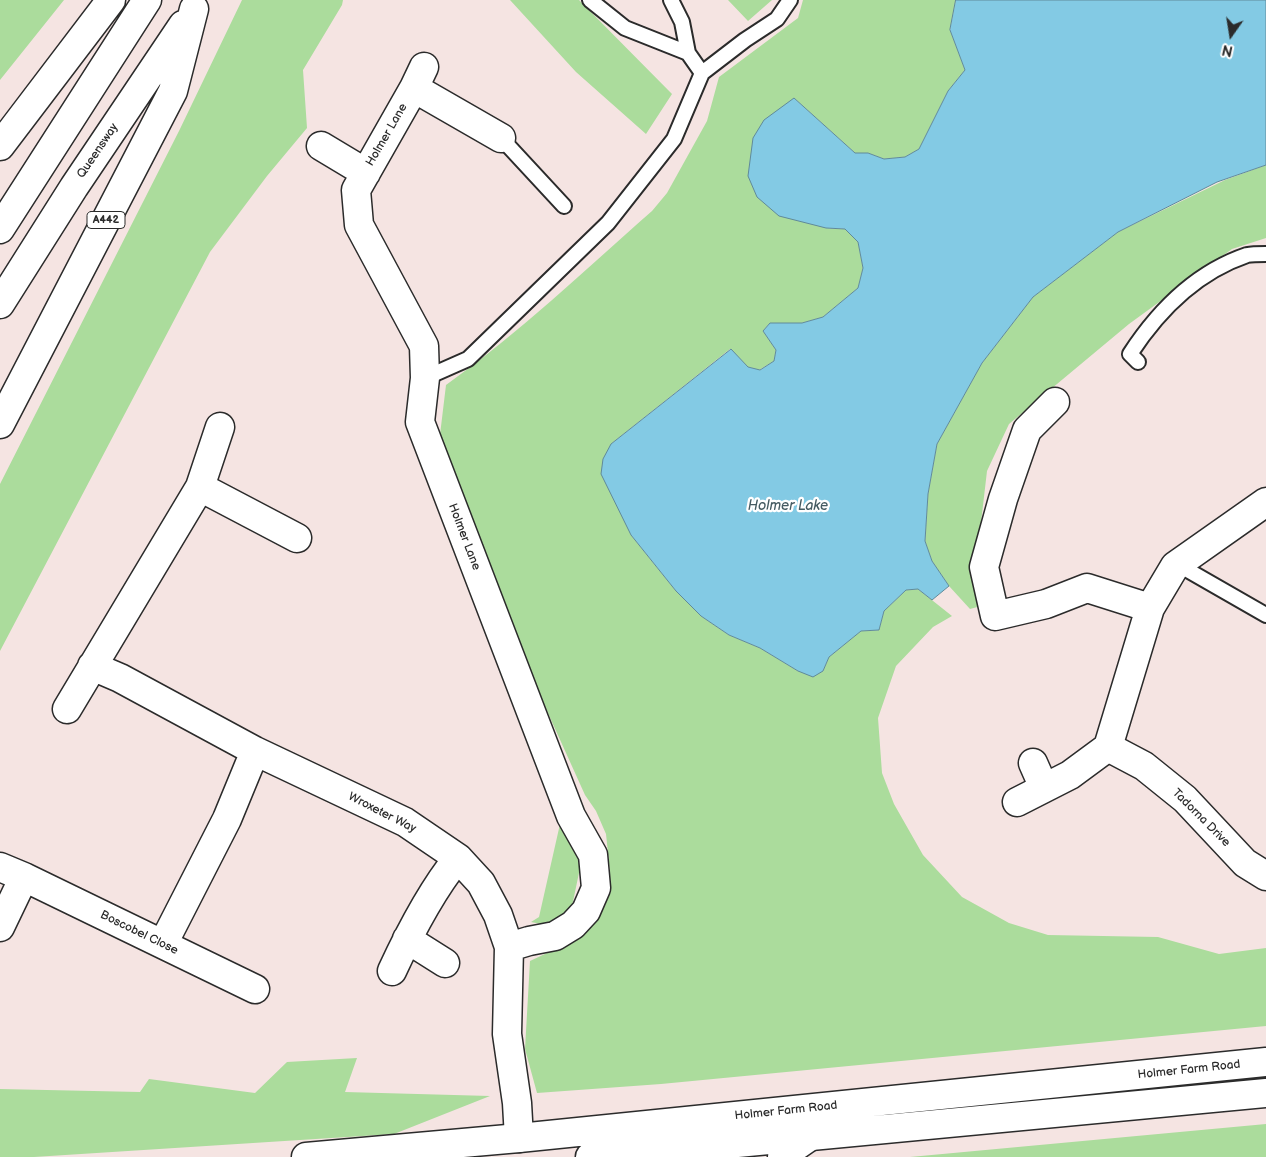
<!DOCTYPE html>
<style>
body{margin:0}
#map{position:relative;width:1266px;height:1157px;overflow:hidden;background:#f5e4e2;font-family:"Balsamiq Sans",sans-serif}
canvas{display:block}
.north{position:absolute;left:1206px;top:10px;width:50px;height:50px;-webkit-text-stroke:4px #fff;paint-order:stroke;rotate:193deg;font-size:14px;font-weight:700;line-height:20px;text-align:center;color:#2b2b2b}
.north::after{content:'';display:block;margin:auto;width:18px;height:22px;background:#2b2b2b;clip-path:polygon(50% 0,100% 100%,50% 72%,0 100%)}
</style>
<div id="map">
<canvas width="1266" height="1157"></canvas>
<div class="north">N</div>
</div>
<script>
const context = document.querySelector('canvas').getContext('2d');
context.lineJoin = 'round';
function fill(path, color) {
  context.fillStyle = color;
  context.fill(path, 'evenodd');
}
function trace(path, color, width, dash) {
  context.strokeStyle = color;
  context.lineWidth = width;
  context.lineCap = dash ? 'butt' : 'round';
  context.setLineDash(dash || []);
  context.stroke(path);
}
function write(font, color, halo, rows, align = 'center') {
  context.font = font + ' "Balsamiq Sans",sans-serif';
  context.lineWidth = 4.5;
  context.setLineDash([]);
  context.textBaseline = 'middle';
  context.strokeStyle = halo;
  context.fillStyle = color;
  for (const [text, x, y, turn = 0] of rows) {
    context.save();
    context.translate(x, y);
    context.rotate((+turn || 0) * Math.PI / 180);
    context.textAlign = isNaN(turn) ? turn : align;
    if (halo) context.strokeText(text, 0, 0);
    context.fillText(text, 0, 0);
    context.restore();
  }
}
const green = new Path2D(`
 M0,0h64l-64,80z
 M242,0h101l-1,5 -39,65 4,58 -40,48 -57,76 -210,399v-167l179,-353z
 M510,0h69l93,94 -26,40 -70,-62z
 M728,0h44l-24,21z
 M803,0h153l-6,30 15,40 -17,21 -29,58 -14,8 -21,2 -16,-6h-13l-61,-55 32,130 19,1 13,13 5,26 -5,20 -35,29 -21,6h-32l-7,8 13,19 -2,11 -15,9 -11,-3 -18,-18 -119,95 20,91 45,56 25,25 28,19 31,13 38,23h25l6,-14 32,-26 18,-1 5,-19 22,-21 12,-1 34,27 -19,11 -37,39 -18,52 4,55 12,31 29,51 39,42 47,26 39,12 110,2 61,17 47,-6v78l-605,58 -124,9 -12,-44 5,-88 17,-8 36,-22 22,-25 5,-34 -4,-38 -10,-23 -11,-16 -47,-104 -99,-248 7,-58c73,-52 139,-115 206,-174l15,-18 40,-72 12,-44 79,-59z
 M1266,165v73l-34,11 -103,75 -120,100 -22,47 -7,60 4,36 12,35 -26,7 -21,-23 -17,-25 -7,-20 3,-47 9,-50 45,-81 51,-66 85,-65 107,-52z
 M560,824l18,25 2,19 -10,48 -19,10 -20,-4 8,-5z
 M357,1058l-12,34 145,4 -96,38 -360,23h-34v-68l140,3 9,-13 106,14 32,-31z
 M1266,1124v33h-356z`);
const water = new Path2D(`
 M956,0h310v165l-49,17 -99,50 -85,65 -51,66 -45,81 -9,50 -3,47 7,20 17,25 -17,14 -14,-11 -12,1 -22,21 -5,19 -18,1 -32,26 -6,14 -10,6 -15,-6 -38,-23 -31,-13 -28,-19 -25,-25 -45,-56 -30,-61 2,-15 8,-15 120,-95 17,18 12,3 14,-9 2,-11 -13,-19 7,-8h32l21,-6 35,-29 5,-20 -5,-26 -13,-13 -19,-1 -47,-12 -22,-19 -9,-21 5,-38 11,-18 30,-22 61,55h13l16,6 21,-2 14,-8 29,-58 17,-21 -15,-40z`);
const service = new Path2D(`
 M590,0l35,28 63,25
 M702,73l43,-33 32,-21 13,-19
 M501,138l63,68
 M1138,362l-8,-8c28,-43 67,-82 117,-99 5,-1 13,-1 19,-1
 M425,378l43,-19 140,-136 66,-84 28,-66 -14,-20 -6,-31 -11,-22
 M1177,564l89,51`);
const minor = new Path2D(`
 M414,88l10,-21
 M501,138l-87,-50 -58,102 3,35 65,121 1,32 -5,44 151,394 22,39 3,33 -10,23 -13,14 -18,11 -26,5 -20,6
 M321,146l45,27
 M1055,402l-28,28 -24,69 -19,68 11,49 51,-12 41,-16 63,20
 M200,487l97,51
 M1266,502l-91,64 -25,42 -42,139 36,19 41,33 60,64 21,13
 M92,666l28,12 135,73 150,71 53,36 23,25 17,32 11,32 -2,87 10,69 2,35
 M67,709l133,-222 20,-60
 M1033,763l11,25
 M1017,802l53,-27 38,-28
 M0,867l24,10
 M0,927l24,-50 231,112
 M407,939l38,24
 M163,944l64,-125 28,-68
 M392,971c18,-39 39,-80 66,-113
 M782,1157l4,-4 26,-18`);
const tertiary = new Path2D(`
 M306,1157l213,-19 747,-76
 M590,1157l676,-64`);
const trunk = new Path2D(`
 M0,146l111,-146
 M0,229l147,-229
 M0,304l74,-117 109,-162
 M0,424l173,-333 21,-82`);
const shields = [
 [106,220,38]
];
const shieldNames = [
 ["A442",106,220]
];
const streetNames = [
 ["Holmer Lane",387,135,-60],
 ["Queensway",98,151,-56],
 ["Holmer Lane",464,537,69],
 ["Wroxeter Way",382,813,27],
 ["Tadorna Drive",1201,818,45],
 ["Boscobel Close",139,933,26],
 ["Holmer Farm Road",1189,1070,-6],
 ["Holmer Farm Road",786,1111,-6]
];
const waterNames = [
 ["Holmer Lake",788,506]
];
fill(green, '#abdc9c');
fill(water, '#83cae4');
trace(water, '#608a9a', 1);
trace(service, '#2b2b2b', 18);
trace(minor, '#2b2b2b', 31);
trace(tertiary, '#2b2b2b', 31);
trace(trunk, '#2b2b2b', 31);
trace(service, '#fff', 14);
trace(minor, '#fff', 28);
trace(tertiary, '#fff', 28);
trace(trunk, '#fff', 28);
for (const [x, y, w] of shields) {
  const box = new Path2D();
  box.roundRect(x - w / 2, y - 8.5, w, 17, 4);
  context.fillStyle = '#fff';
  context.fill(box);
  trace(box, '#2b2b2b', 1);
}
write('bold 11px', '#2b2b2b', null, shieldNames);
write('12px', '#2b2b2b', '#fff', streetNames);
write('italic 14px', '#455b62', '#fff', waterNames);
</script>
